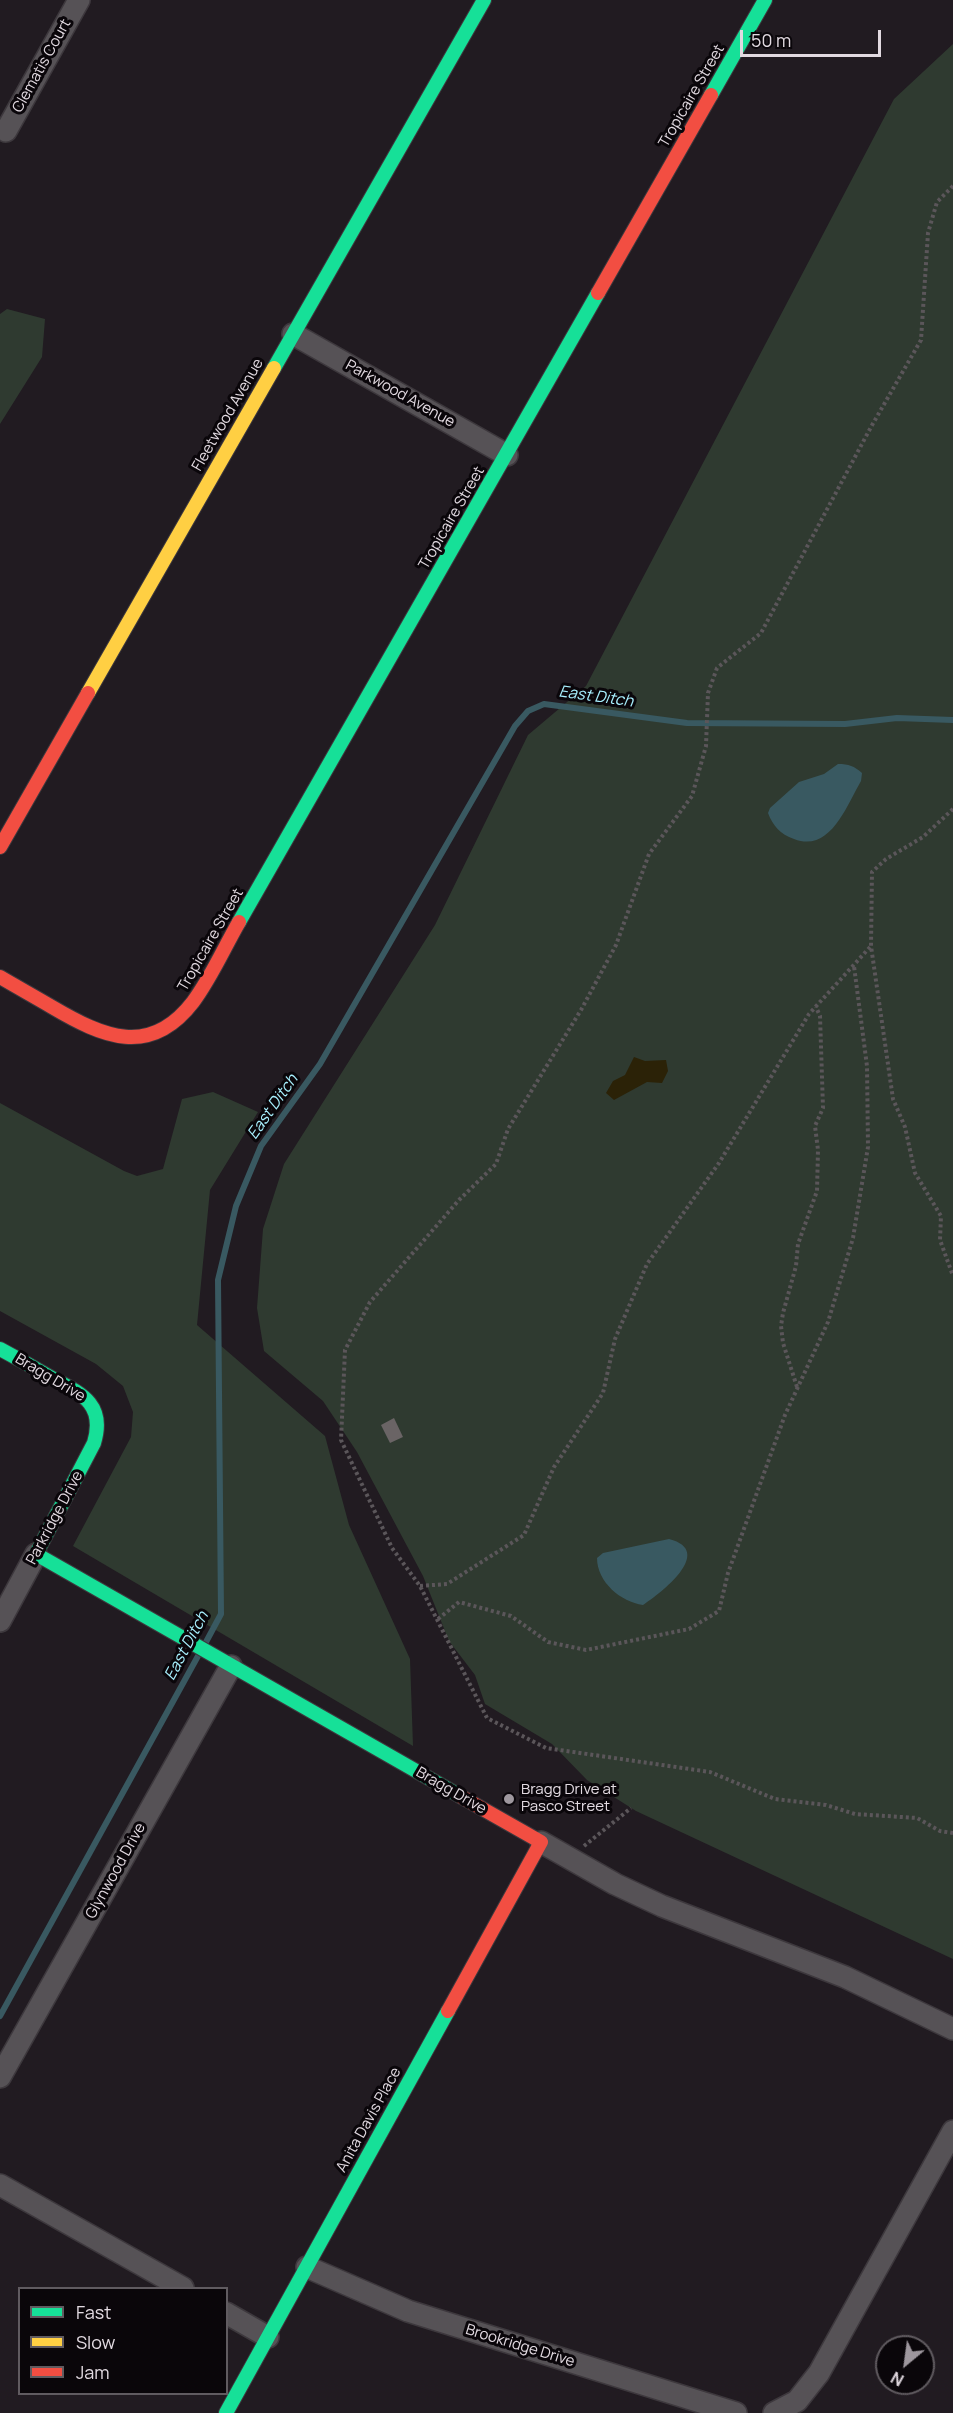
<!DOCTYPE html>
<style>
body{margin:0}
#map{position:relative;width:953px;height:2413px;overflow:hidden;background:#211b21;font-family:Manrope,sans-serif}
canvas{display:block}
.legend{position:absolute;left:18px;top:2287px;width:210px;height:108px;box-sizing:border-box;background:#0a060a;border:2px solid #605b60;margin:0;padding:8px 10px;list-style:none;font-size:18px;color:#e2dae1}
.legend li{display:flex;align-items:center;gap:12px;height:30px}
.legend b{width:30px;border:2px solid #605b60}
.north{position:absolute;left:875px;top:2335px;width:60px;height:60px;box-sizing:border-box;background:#0a060a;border:2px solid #605b60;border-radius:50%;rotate:209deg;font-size:16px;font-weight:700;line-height:24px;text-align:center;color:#e2dae1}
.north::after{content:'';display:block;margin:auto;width:21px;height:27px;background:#9e979e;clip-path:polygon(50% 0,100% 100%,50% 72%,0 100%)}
.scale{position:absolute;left:740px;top:30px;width:141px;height:27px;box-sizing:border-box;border:3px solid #e2dae1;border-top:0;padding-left:8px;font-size:18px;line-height:21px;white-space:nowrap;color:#e2dae1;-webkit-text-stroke:4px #0a060a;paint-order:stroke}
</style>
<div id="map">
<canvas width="953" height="2413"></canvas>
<ul class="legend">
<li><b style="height:8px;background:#16e098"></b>Fast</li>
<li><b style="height:8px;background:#ffcf43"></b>Slow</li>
<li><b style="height:8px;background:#f24e42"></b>Jam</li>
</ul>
<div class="north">N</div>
<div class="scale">50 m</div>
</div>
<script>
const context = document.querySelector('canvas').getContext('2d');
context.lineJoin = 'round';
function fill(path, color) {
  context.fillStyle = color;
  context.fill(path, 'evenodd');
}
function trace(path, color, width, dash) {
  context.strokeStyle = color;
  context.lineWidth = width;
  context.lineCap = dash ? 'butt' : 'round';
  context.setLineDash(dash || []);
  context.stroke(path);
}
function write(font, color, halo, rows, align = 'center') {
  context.font = font + ' Manrope,sans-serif';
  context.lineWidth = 6;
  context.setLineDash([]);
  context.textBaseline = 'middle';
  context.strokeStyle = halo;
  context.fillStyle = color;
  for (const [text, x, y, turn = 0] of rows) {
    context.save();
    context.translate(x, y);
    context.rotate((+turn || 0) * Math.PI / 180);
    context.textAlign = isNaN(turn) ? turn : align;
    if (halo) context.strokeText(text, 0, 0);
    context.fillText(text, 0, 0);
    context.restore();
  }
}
const green = new Path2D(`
 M953,44v1915l-317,-148 -49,-31 -35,-36 -67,-40 -10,-29 -26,-34 -26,-65 -66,-124 -34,-51 -59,-50 -7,-43 6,-79 21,-65 151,-239 93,-190 58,-49 308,-587z
 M7,309l38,10 -3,38 -42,67v-110z
 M213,1092l45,20 -48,78 -13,135 128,111 24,89 61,134 3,87 -340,-200 58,-109 2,-25 -10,-26 -27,-22 -96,-53v-208l124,68 13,5 26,-7 19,-70z`);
const sand = new Path2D(`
 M634,1057l11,4 21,-1 2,11 -6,12 -15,-1 -33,18 -8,-7 7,-12 12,-6z`);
const water = new Path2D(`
 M838,764c11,0 16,2 24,9l-1,8c-15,26 -31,72 -67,58 -14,-5 -21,-13 -26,-26l2,-5 29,-26 25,-8z
 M669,1539c47,12 -9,55 -26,66 -22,-3 -46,-23 -46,-47l6,-5z`);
const stream = new Path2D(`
 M206,1642l15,-28 -3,-334 18,-74 25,-60 59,-82 195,-338 13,-15 16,-7 143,19 158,1 52,-6 56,2
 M0,2016l198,-360`);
const building = new Path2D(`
 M394,1418l9,19 -13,6 -9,-18z`);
const path = new Path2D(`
 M953,186l-16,16 -9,31 -7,107 -50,87 -110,206 -44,35 -9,25 -2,53 -14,50 -43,58 -33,91 -35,65 -73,119 -12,35 -37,36 -89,102 -25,48 -4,90 51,108 28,38 67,132 59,30 164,24 65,27 51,6 29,9 62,4 23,13 13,2
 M953,809l-30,28 -37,22 -14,13 -1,74 22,153 12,28 10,46 26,43 -1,24 13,36
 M797,1387l-14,-44 -2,-17 2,-13 13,-47 2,-22 19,-53 1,-41 -3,-24 8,-18 -3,-92 -4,-9
 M420,1586l27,-2 77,-49 30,-68 49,-74 12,-54 32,-75 72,-101 90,-149 62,-68
 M438,1619l21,-17 52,14 37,26 38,8 103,-21 30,-18 9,-38 57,-158 43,-93 25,-84 15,-91 -1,-81 -13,-100
 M584,1846l47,-38`);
const street = new Path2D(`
 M6,131l73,-131
 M293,334l214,121
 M0,1621l36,-67
 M541,1842l74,42 47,22 183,71 108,52
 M0,2077l231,-411
 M0,2185l183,103
 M307,2267l101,44 328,102
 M226,2313l42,24
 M774,2413l23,-12 22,-28 134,-242`);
const fast = new Path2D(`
 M711,95l54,-95
 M274,368l210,-368
 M239,922l359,-629
 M0,1349c17,9 33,18 50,28 30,16 56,26 44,66l-58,111 424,242
 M226,2413l222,-402`);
const slow = new Path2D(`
 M88,693l186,-325`);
const jam = new Path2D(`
 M598,293l113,-198
 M0,847l88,-154
 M0,977c17,10 35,20 52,30 51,30 98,51 141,-5 18,-24 31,-54 46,-80
 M448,2011l93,-169 -81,-46`);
const markers = [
 [509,1799,6,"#9e979e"]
];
const streetNames = [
 ["Clematis Court",42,66,-61],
 ["Tropicaire Street",692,96,-60],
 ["Parkwood Avenue",400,394,29],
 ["Fleetwood Avenue",228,415,-60],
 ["Tropicaire Street",452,518,-60],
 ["Tropicaire Street",211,940,-60],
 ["Bragg Drive",50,1378,31],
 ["Parkridge Drive",55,1518,-62],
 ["Bragg Drive",451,1791,30],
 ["Glynwood Drive",116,1871,-61],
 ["Anita Davis Place",369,2120,-61],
 ["Brookridge Drive",520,2346,17]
];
const poiNames = [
 ["Bragg Drive at",521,1790],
 ["Pasco Street",521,1807]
];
const waterNames = [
 ["East Ditch",596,697,8],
 ["East Ditch",273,1107,-55],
 ["East Ditch",187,1646,-62]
];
fill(green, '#2f3a30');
fill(sand, '#2b2207');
fill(water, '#395961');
trace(stream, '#395961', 6);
fill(building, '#6a6465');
trace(street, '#3d383d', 24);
trace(fast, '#3d383d', 16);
trace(slow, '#3d383d', 16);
trace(jam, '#3d383d', 16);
trace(path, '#5b565a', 4, [3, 3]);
trace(street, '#565256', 21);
trace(fast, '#16e098', 14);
trace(slow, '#ffcf43', 14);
trace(jam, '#f24e42', 14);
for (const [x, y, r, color] of markers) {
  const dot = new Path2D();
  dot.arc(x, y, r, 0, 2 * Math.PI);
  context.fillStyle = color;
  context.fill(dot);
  trace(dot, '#0a060a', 2);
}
write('15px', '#e2dae1', '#0a060a', streetNames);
write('15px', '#e2dae1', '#0a060a', poiNames, 'left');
write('italic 16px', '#a8f0fe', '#0a060a', waterNames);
</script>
